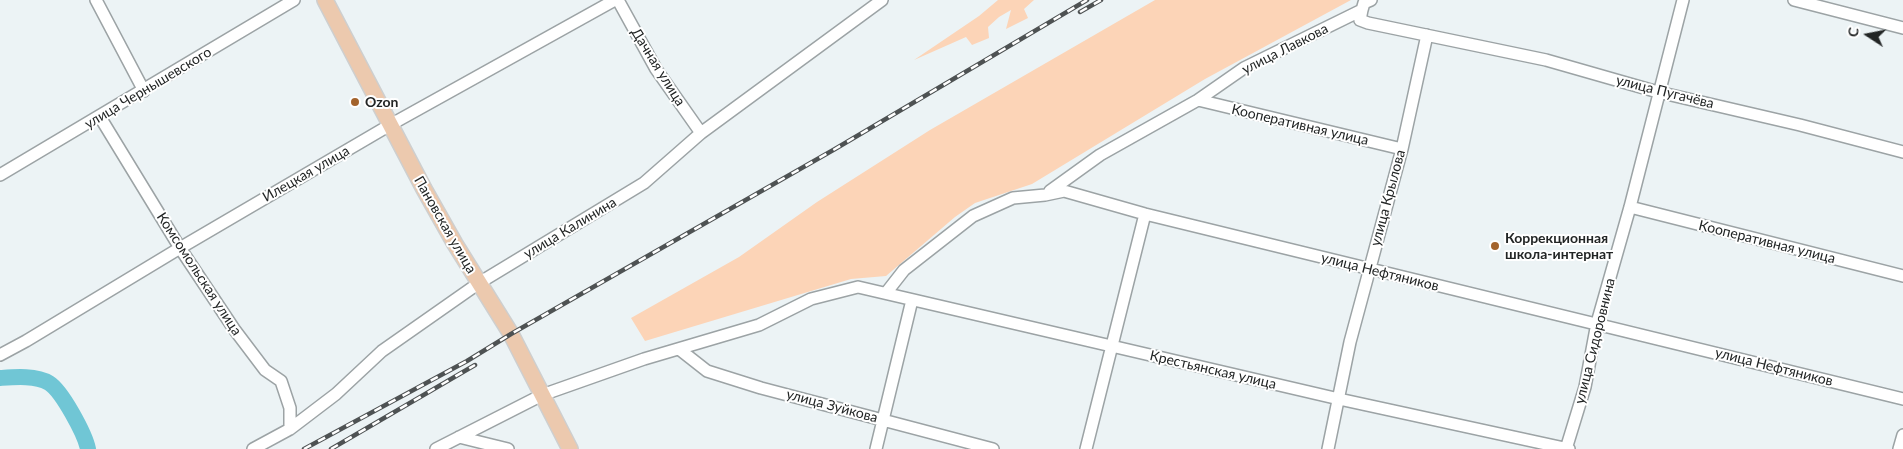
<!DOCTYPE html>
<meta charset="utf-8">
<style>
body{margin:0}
#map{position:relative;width:1903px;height:449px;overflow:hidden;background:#ecf3f5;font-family:Lato,sans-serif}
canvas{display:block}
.north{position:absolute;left:1843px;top:10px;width:50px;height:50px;-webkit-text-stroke:4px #fff;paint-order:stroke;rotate:281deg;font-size:14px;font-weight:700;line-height:20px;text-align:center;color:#222525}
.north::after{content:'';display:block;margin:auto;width:18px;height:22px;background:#222525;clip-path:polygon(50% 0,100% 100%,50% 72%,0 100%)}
</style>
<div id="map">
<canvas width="1903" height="449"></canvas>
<div class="north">С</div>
</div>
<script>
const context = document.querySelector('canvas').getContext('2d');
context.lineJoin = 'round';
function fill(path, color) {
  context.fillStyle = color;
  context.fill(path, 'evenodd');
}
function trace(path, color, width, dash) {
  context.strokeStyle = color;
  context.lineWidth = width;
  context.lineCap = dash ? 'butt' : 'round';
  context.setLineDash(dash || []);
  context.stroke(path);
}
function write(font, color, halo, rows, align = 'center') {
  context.font = font + ' Lato,sans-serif';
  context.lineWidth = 4;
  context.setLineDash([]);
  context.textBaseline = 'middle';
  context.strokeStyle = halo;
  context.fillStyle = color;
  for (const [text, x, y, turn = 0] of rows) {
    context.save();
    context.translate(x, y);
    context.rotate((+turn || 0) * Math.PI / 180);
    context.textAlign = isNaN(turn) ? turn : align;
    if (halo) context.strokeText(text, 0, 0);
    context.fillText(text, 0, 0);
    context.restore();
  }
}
const green = new Path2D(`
 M998,0h36l-10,9 4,9 -22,11 5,-19 -12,7 -11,10 1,11 -17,7 -6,-8 -52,23 65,-44z
 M1155,0h196l-146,79 -173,105 -57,19 -20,14 -69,59 -35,3 -206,62 -14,-23 108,-61 78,-55 113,-72z`);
const river = new Path2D(`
 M0,378c14,-1 36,-3 49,5 13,8 36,51 39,66`);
const minor = new Path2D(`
 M96,0l48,91
 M618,0l38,69 45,64
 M1794,0l109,28
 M1362,10l-2,10 8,3 178,37 112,32 142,33 103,27
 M1198,100l204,49
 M100,117l80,131 54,81 31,41 16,11 9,27v21
 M0,175l294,-175
 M1050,191l50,-36 98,-55 46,-32 118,-58 2,-7 7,-3
 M1630,207l273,69
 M886,293l18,-23 69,-54 40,-18 32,-3 19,-4 81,23 758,185
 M679,349l28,22 54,17 232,61
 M0,355l26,-14 154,-93 210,-123 225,-125
 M459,437l49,12
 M253,449l37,-20 46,-35 46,-43 97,-68 165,-100 57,-50 181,-133
 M436,449l106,-54 102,-36 115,-34 52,-26 47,-12 481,112 230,50
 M876,449l36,-149
 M1086,449l59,-235
 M1328,449l22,-107 52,-193 25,-114
 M1566,449l19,-62 12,-64 33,-116 53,-207
 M1899,449l4,-14`);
const major = new Path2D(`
 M325,0l99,189 31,55 56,90 59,115`);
const rail = new Path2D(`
 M1080,12l21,-12
 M304,449l163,-88 44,-27 324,-185 252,-149
 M331,449l144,-84`);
const markers = [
 [355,102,5,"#a3632c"],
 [1495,246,5,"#a3632c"]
];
const streetNames = [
 ["улица Лавкова",1285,49,-27],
 ["Дачная улица",658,67,58],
 ["улица Чернышевского",148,88,-31],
 ["улица Пугачёва",1665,92,14],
 ["Кооперативная улица",1300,125,13],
 ["Илецкая улица",306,174,-30],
 ["улица Крылова",1388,198,-75],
 ["Пановская улица",445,225,60],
 ["улица Калинина",570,228,-31],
 ["Кооперативная улица",1767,242,14],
 ["улица Нефтяников",1380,272,14],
 ["Комсомольская улица",199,274,57],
 ["улица Сидоровнина",1595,341,-76],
 ["улица Нефтяников",1774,367,14],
 ["Крестьянская улица",1213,370,13],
 ["улица Зуйкова",832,406,15]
];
const poiNames = [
 ["Ozon",365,102],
 ["Коррекционная",1505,238],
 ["школа-интернат",1505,254]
];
fill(green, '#fcd4b7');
trace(river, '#70c6d5', 16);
trace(minor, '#9ca3a5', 14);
trace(major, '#cecfcf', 18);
trace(minor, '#fff', 11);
trace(major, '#ecc9ae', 15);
trace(rail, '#4e5253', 4.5);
trace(rail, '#fff', 2.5, [8]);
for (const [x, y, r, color] of markers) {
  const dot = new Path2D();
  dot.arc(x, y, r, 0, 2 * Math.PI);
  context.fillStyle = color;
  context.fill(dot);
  trace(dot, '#fff', 2);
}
write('14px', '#222525', '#fff', streetNames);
write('bold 14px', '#222525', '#fff', poiNames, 'left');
</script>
